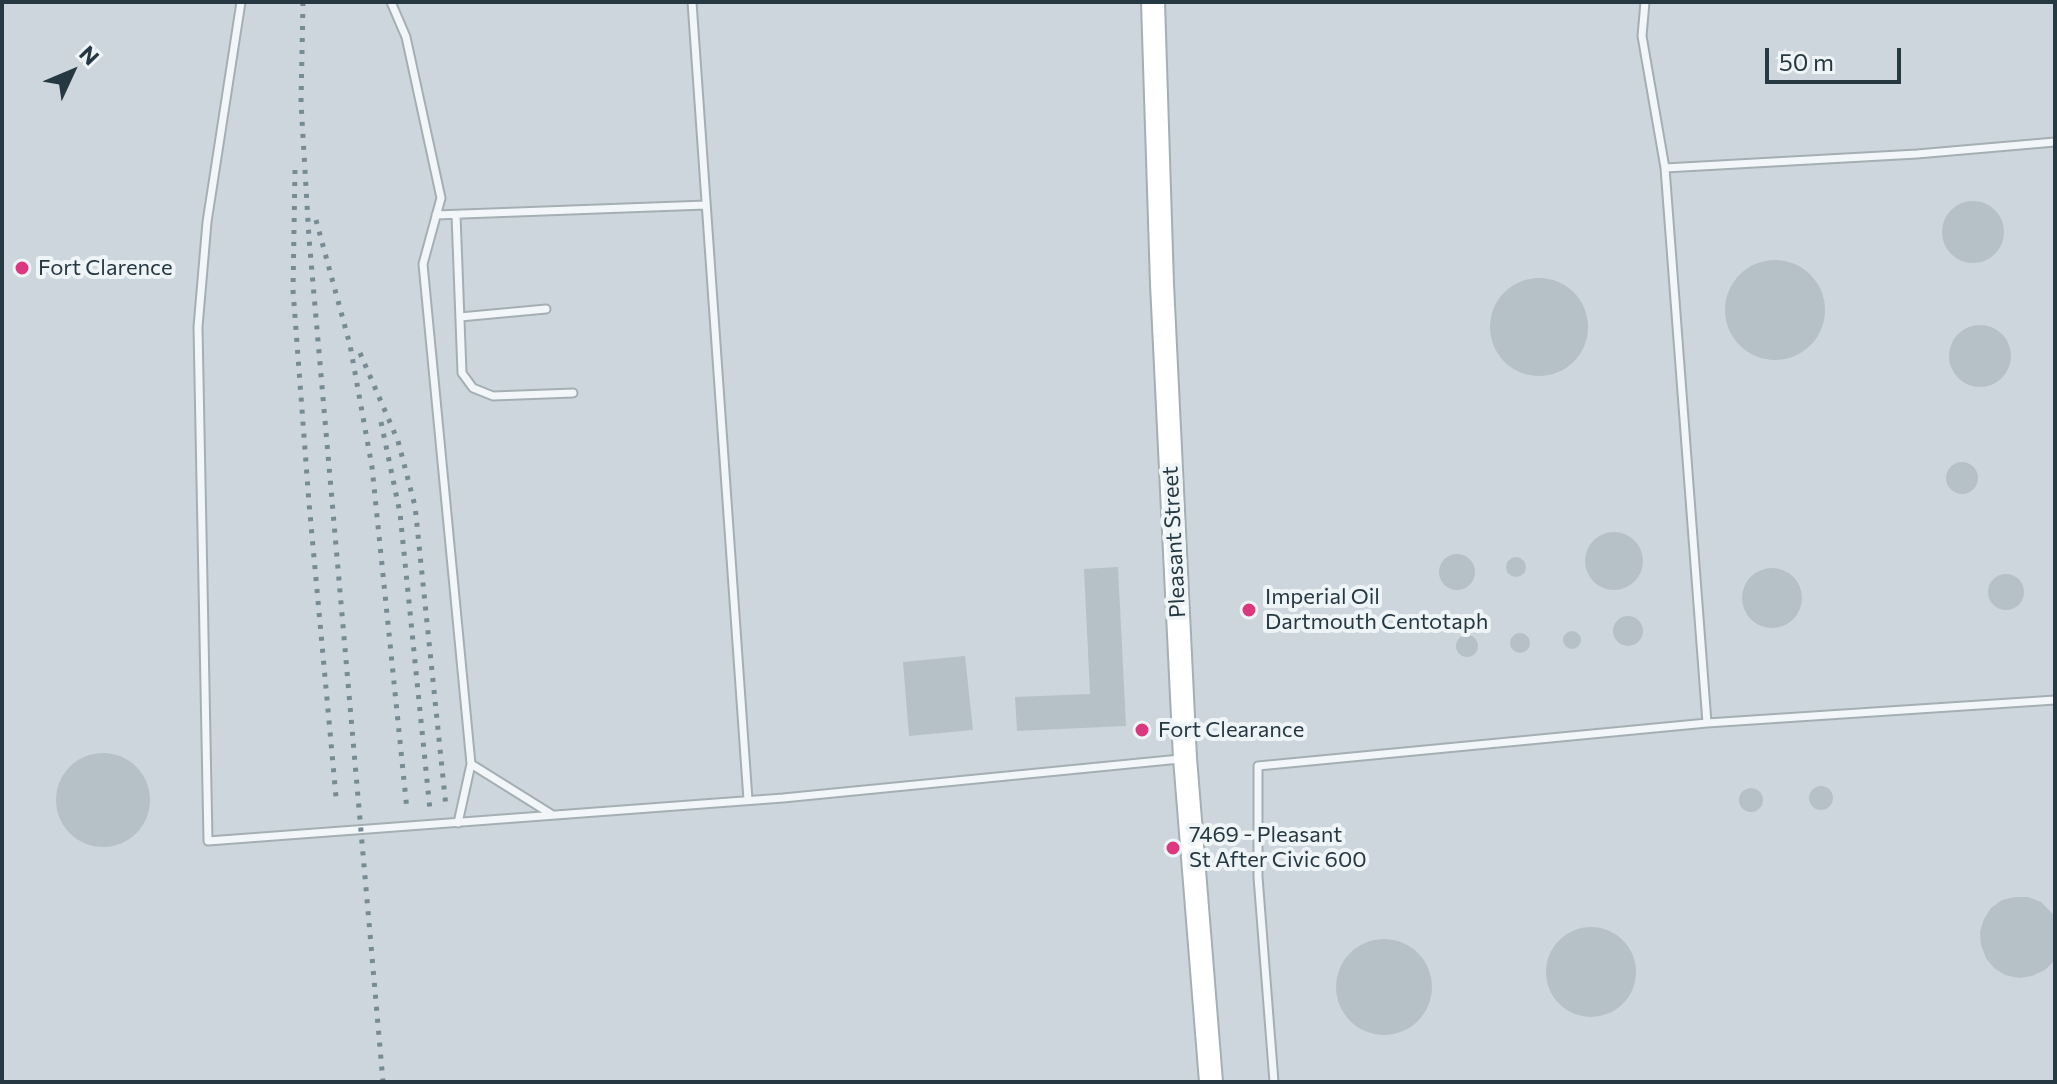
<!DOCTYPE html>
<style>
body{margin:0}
#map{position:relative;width:2057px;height:1084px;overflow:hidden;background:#dfe6ea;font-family:Commissioner,sans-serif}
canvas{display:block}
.frame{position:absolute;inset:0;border:4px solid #263942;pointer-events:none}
.north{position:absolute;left:32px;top:32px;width:80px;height:80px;-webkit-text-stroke:6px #eff5f7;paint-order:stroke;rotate:46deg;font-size:22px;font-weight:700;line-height:32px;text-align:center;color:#263942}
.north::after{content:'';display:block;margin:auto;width:28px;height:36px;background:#263942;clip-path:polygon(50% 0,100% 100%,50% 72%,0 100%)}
.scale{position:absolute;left:1765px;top:48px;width:136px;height:36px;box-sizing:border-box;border:4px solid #263942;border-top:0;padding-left:10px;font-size:24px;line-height:28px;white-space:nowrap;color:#263942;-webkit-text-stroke:6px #eff5f7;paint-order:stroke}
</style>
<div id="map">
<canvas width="2057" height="1084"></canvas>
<div class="frame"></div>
<div class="north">N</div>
<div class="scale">50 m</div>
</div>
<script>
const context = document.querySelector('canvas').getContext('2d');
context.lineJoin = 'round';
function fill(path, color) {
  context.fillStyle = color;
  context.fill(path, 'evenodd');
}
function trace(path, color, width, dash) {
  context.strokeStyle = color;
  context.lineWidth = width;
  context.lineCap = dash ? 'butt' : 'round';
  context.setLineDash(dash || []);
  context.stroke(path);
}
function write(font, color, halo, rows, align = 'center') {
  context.font = font + ' Commissioner,sans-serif';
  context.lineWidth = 8;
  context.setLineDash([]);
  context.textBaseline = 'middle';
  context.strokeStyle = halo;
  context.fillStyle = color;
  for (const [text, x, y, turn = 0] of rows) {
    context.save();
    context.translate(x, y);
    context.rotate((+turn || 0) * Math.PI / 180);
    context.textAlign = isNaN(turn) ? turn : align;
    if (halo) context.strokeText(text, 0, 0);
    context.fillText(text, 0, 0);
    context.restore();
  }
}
const built = new Path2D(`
 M2,2h2053v1080h-2053z`);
const building = new Path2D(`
 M1942 232a31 31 0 1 1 62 0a31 31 0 1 1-62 0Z
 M1725 310a50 50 0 1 1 100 0a50 50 0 1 1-100 0Z
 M1490 327a49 49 0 1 1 98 0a49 49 0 1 1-98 0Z
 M1949 356a31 31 0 1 1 62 0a31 31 0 1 1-62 0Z
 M1946 478a16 16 0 1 1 32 0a16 16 0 1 1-32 0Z
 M1585 561a29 29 0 1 1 58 0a29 29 0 1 1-58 0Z
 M1439 572a18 18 0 1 1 36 0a18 18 0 1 1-36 0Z
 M1506 567a10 10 0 1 1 20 0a10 10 0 1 1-20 0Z
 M1118,567l8,159 -109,5 -2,-34 75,-3 -6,-125z
 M1742 598a30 30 0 1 1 60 0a30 30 0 1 1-60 0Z
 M1988 592a18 18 0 1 1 36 0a18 18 0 1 1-36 0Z
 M1613 631a15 15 0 1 1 30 0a15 15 0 1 1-30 0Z
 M1563 640a9 9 0 1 1 18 0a9 9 0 1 1-18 0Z
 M1510 643a10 10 0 1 1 20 0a10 10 0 1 1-20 0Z
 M1456 646a11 11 0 1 1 22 0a11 11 0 1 1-22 0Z
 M965,656l8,74 -64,6 -6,-74z
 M56 800a47 47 0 1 1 94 0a47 47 0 1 1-94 0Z
 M1809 798a12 12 0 1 1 24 0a12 12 0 1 1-24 0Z
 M1739 800a12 12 0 1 1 24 0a12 12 0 1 1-24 0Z
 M2015,897h13l13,5 14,14v44l-10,10 -13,6 -13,2 -14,-3 -11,-7 -8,-10 -5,-13 -1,-13 4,-13 7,-11 11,-8z
 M1546 972a45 45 0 1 1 90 0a45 45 0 1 1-90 0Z
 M1336 987a48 48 0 1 1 96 0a48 48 0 1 1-96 0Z`);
const service = new Path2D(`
 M241,2l-34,220 -9,105 10,514 575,-43 397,-39
 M391,2l15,35 35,161 -18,66 48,500
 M692,2l56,798
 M1645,2l-3,34 23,132 42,555
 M1665,168l252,-14 138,-12
 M436,215l270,-10
 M456,215l6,158 11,15 20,8 80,-3
 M460,317l86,-8
 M458,823l13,-59 80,50
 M1274,1082l-16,-205v-111l449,-43 348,-23`);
const secondary = new Path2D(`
 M1153,2l9,282 23,474 26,324`);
const rail = new Path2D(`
 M303,2l-2,101 8,135 74,844
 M295,170l-2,120 16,213 27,294
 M316,220l34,125 22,122 35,343
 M360,353l38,88 17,65 31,301
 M381,422l19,91 30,297`);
const markers = [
 [22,268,8,"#db387f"],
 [1249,610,8,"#db387f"],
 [1142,730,8,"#db387f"],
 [1173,848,8,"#db387f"]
];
const poiNames = [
 ["Fort Clarence",38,268],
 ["Imperial Oil",1265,597],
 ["Dartmouth Centotaph",1265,622],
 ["Fort Clearance",1158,730],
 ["7469 - Pleasant",1189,835],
 ["St After Civic 600",1189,860]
];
const streetNames = [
 ["Pleasant Street",1174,542,-93]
];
fill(built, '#cdd6dc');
fill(building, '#b6c1c7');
trace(service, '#a4afb4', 11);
trace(secondary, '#a4afb4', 26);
trace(service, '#f2f6f8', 7);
trace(secondary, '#fff', 22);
trace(rail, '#778b95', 5, [4, 8]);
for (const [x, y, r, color] of markers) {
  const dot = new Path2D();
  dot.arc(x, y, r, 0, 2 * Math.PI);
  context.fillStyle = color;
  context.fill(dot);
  trace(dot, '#eff5f7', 3);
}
write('22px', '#263942', '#eff5f7', poiNames, 'left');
write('22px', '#263942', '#eff5f7', streetNames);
</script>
